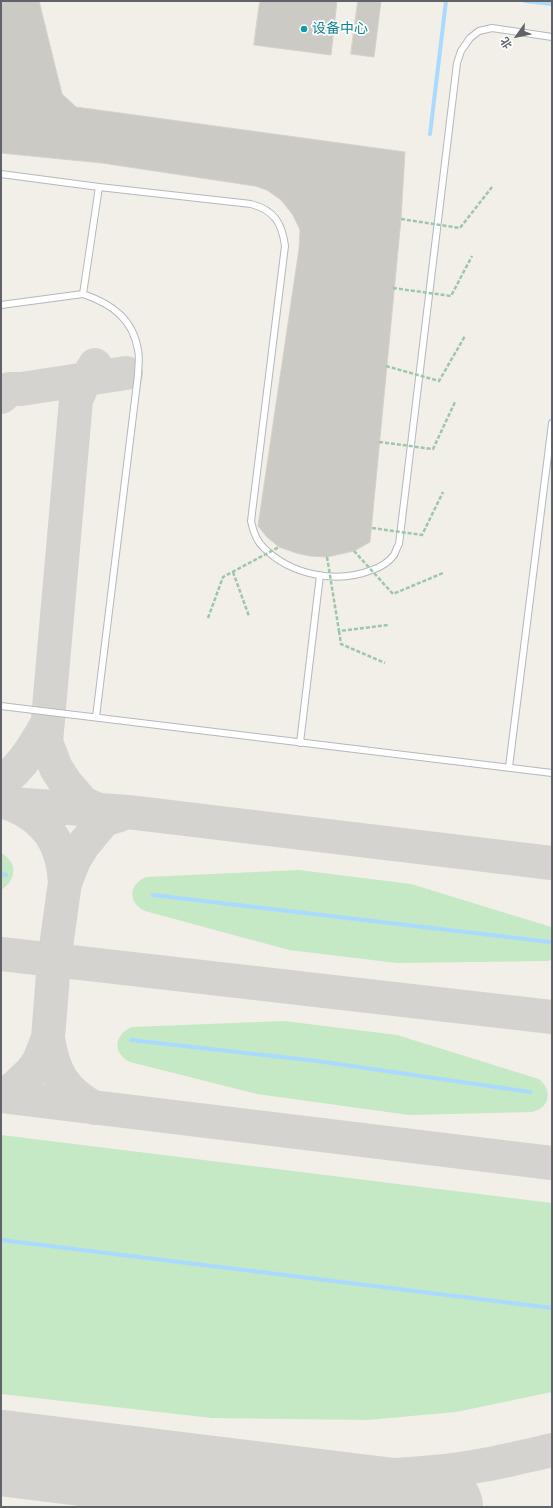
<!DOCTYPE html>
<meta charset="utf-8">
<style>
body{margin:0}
#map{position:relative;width:553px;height:1508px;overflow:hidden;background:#f1efe8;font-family:"Fira Sans Condensed","Noto Sans SC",sans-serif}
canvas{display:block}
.frame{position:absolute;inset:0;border:2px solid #5f6368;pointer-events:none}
.north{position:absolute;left:497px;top:16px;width:40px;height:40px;-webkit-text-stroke:3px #fff;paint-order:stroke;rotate:237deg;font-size:11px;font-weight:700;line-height:16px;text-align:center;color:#5f6368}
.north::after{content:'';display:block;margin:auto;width:14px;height:18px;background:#5f6368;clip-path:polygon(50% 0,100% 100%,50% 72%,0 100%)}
</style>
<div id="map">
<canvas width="553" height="1508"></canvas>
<div class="frame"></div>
<div class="north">北</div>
</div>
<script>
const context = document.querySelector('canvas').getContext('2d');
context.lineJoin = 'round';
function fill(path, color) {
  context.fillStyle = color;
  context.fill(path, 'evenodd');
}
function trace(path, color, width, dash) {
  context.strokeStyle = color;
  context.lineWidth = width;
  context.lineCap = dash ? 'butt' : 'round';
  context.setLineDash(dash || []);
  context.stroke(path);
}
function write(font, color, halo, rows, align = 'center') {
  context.font = font + ' "Fira Sans Condensed","Noto Sans SC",sans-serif';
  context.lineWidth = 3.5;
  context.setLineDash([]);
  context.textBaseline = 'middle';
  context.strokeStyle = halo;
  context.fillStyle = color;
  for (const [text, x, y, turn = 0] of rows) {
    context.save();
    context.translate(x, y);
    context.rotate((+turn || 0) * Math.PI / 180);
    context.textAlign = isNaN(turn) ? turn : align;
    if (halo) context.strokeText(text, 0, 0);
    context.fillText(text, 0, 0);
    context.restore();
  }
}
const green = new Path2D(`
 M1,853c17,9 16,27 0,37z
 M299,870l112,14 137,42 4,1v33l-5,1 -150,2 -108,-13 -144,-39c-18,-9 -16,-27 1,-34z
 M284,1021l113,14 142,44c14,11 11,29 -7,33l-123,3 -152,-21 -127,-32c-18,-9 -16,-28 2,-35z
 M1,1135l551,68v189l-96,20 -89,8 -155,-2 -211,-24z`);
const stream = new Path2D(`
 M525,1l27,3
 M430,134l16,-133
 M1,874l5,1
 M153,895l397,47
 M131,1040l186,21 213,31
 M1,1240l551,68`);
const taxiway = new Path2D(`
 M95,365l-12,19 -7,16 -30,342 10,26 9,14 18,21 15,7
 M1,397l9,-8h11l105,-16
 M1,783c21,-16 34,-38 47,-61
 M10,804l118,8 424,51
 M11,804c37,16 52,40 54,79
 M1,954l551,63
 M48,1038c5,34 16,54 47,70
 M1,1094l12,-5 19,-18 7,-10 9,-23 6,-76 9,-66 2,-13 9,-23 10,-16 20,-24 24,-8
 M1,1096l551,67
 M167,1474c56,2 111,6 166,4 34,0 67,-3 100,-6 40,-3 80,-13 119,-22`);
const runway = new Path2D(`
 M1,1453l439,54`);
const building = new Path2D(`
 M1,1h38l23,93 14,13 329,45 -4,67 -31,323 -16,9 -27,6 -17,-1 -14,-3 -17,-6 -12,-10 -9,-11 41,-277 1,-19 -7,-15 -12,-15 -14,-10 -12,-4 -153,-23 -101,-10z
 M260,1h77l-6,54 -77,-10z
 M358,1h23l-7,56 -23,-3z`);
const path = new Path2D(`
 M233,572l16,44
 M339,631l2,13 44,19`);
const service = new Path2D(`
 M1,174l98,13 152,17c23,6 31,19 34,42l-34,275c2,10 5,20 13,27 27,27 72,36 108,22 9,-3 16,-7 22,-15 2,-4 3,-8 5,-11l58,-481 4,-12 9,-13 9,-7 13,-3 60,9
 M83,294l16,-107
 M1,305l82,-11c29,10 50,25 55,56 2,8 0,17 0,25l-42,342
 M1,706l551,67
 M300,743l20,-168
 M509,767l43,-344`);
const pathBridge = new Path2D(`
 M401,219l59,9 32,-41
 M393,288l58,8 21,-40
 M386,366l53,15 26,-45
 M379,442l54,7 22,-47
 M372,528l50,7 21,-43
 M354,551l39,43 50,-21
 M327,557l12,74 49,-6
 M208,618l15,-41 56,-30`);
const markers = [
 [304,29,4,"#0f9aa8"]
];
const cultureNames = [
 ["设备中心",312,29]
];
fill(green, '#c5e8c5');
trace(stream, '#aadaff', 4);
trace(taxiway, '#d4d3d0', 34);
trace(runway, '#d4d3d0', 86);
fill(building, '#cccac5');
trace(building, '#d6d1c6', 1);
trace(service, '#b5b8bc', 8);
trace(path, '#9cc7a9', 2.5, [4, 2]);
trace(service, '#fff', 6);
trace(pathBridge, '#9cc7a9', 2.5, [4, 2]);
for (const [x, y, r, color] of markers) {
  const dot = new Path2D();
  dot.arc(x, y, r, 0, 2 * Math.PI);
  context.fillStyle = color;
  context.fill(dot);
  trace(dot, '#fff', 1.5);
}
write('14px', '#0d838f', '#fff', cultureNames, 'left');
</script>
